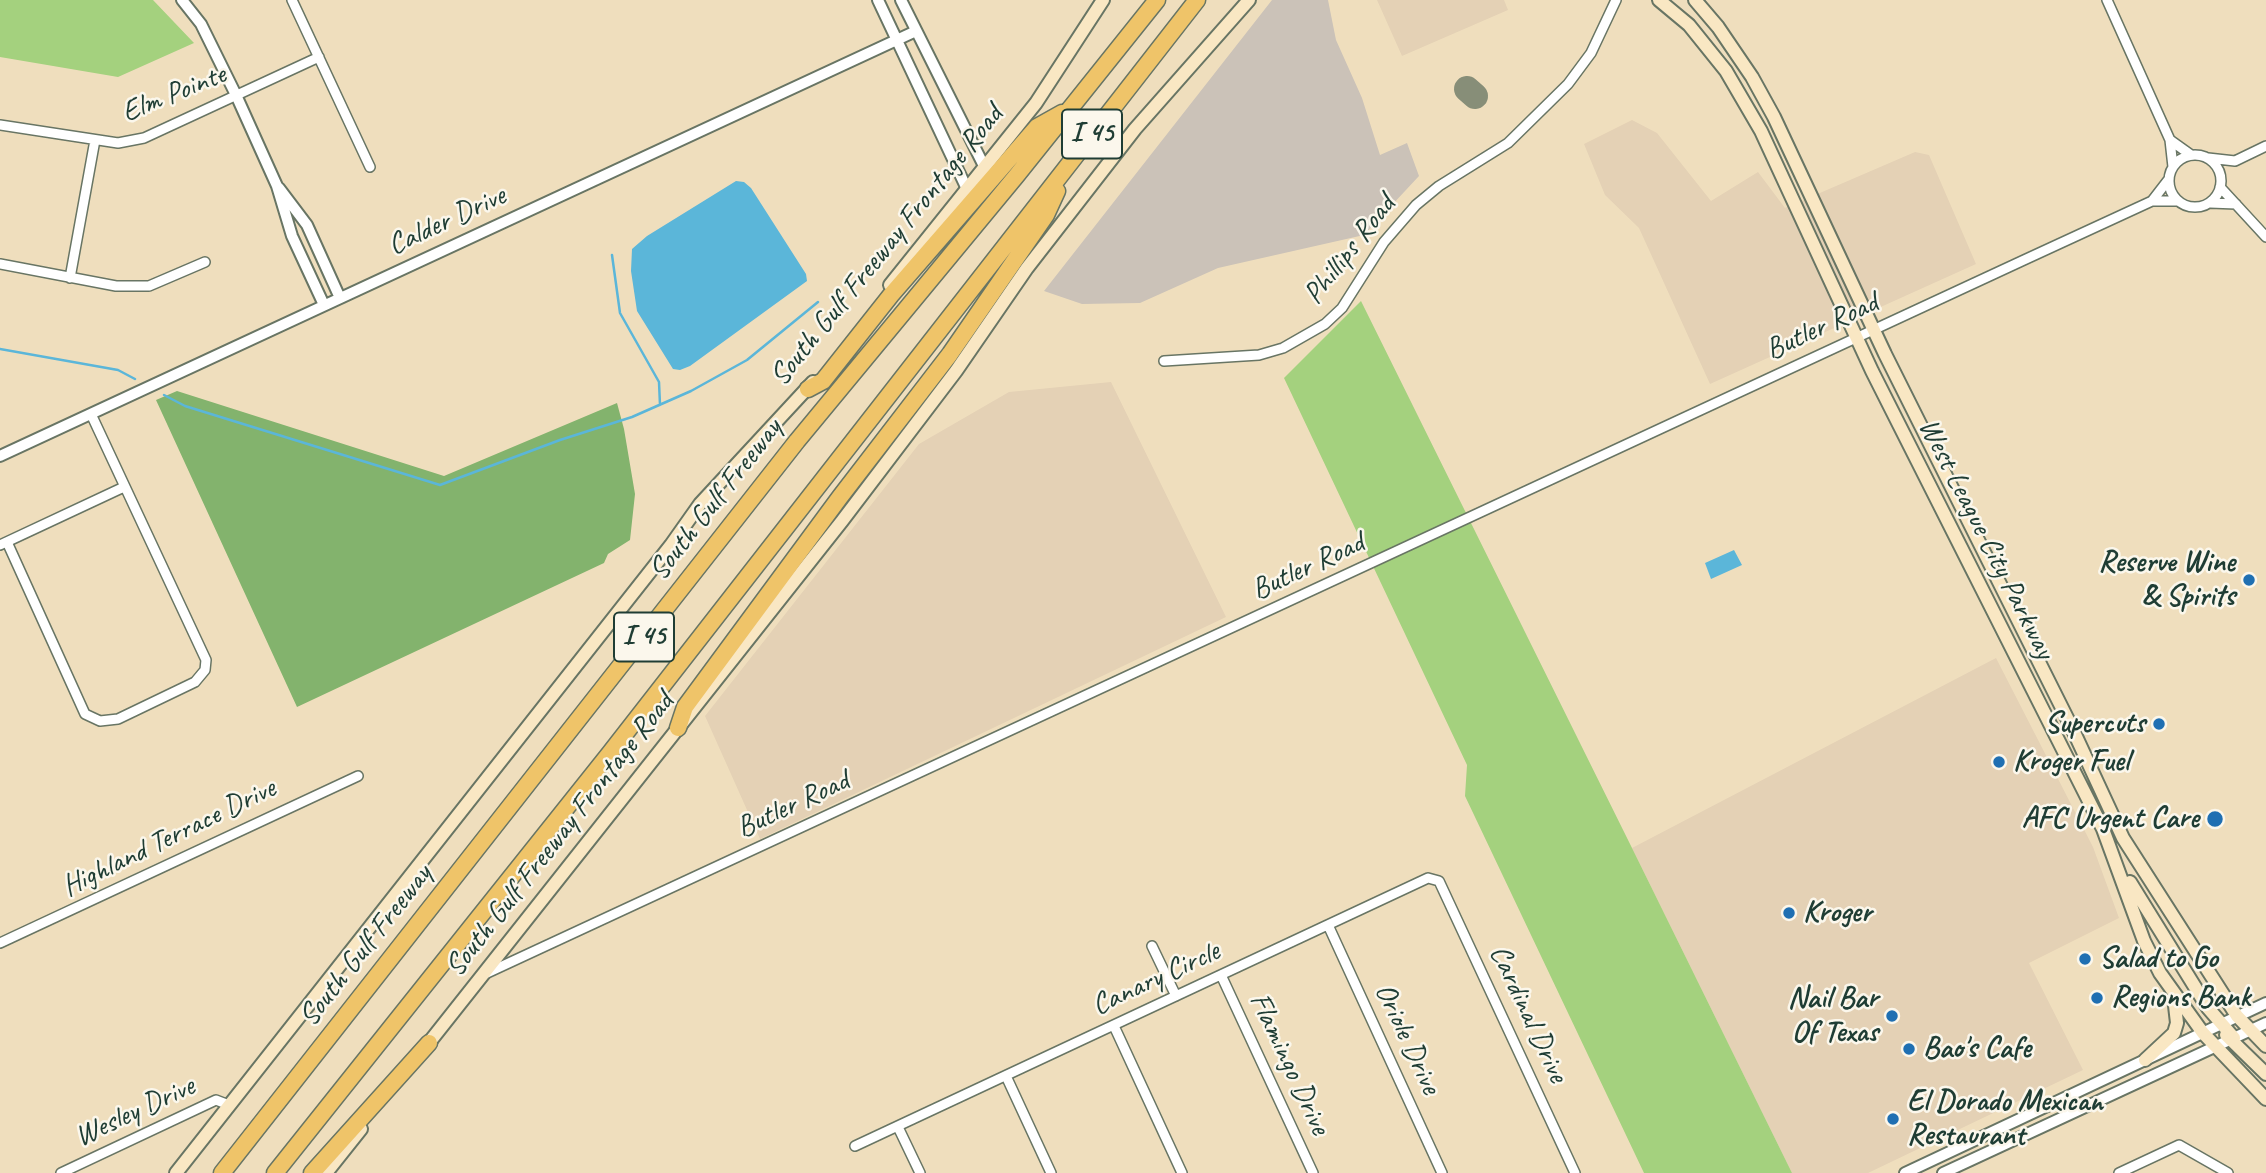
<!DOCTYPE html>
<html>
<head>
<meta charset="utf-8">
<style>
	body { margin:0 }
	canvas { display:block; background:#efdebd }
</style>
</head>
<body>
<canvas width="2266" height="1173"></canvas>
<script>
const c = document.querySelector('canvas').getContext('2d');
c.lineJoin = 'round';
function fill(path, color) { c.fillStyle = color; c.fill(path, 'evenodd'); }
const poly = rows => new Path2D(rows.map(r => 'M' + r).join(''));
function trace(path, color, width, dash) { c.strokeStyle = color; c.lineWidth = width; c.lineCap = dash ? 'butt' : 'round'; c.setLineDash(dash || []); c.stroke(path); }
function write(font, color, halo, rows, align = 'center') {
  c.font = font + ' Caveat,sans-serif'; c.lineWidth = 5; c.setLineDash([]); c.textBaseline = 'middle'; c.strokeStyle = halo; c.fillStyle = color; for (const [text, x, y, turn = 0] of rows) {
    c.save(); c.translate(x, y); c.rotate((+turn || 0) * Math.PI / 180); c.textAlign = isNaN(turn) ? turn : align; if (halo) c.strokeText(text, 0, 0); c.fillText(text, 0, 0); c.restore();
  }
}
const built = poly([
	[1377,0,1504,0,1508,10,1402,56],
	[1632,120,1657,133,1711,201,1758,172,1785,208,1915,152,1929,155,1976,264,1710,384,1639,228,1605,195,1584,144],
	[1111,382,1226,617,760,839,705,716,919,444,1009,392],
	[1996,658,2093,847,2119,918,2029,963,2083,1070,1868,1173,1792,1173,1632,848]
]);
const industrial = poly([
	[1272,0,1328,0,1336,40,1362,98,1380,155,1407,143,1419,176,1364,235,1218,268,1140,303,1082,304,1044,291]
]);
const green = poly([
	[0,0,153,0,194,43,118,77,0,57],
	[1361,301,1632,848,1792,1173,1644,1173,1465,796,1467,765,1284,378]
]);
const forest = poly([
	[177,391,444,476,617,403,624,429,635,494,630,540,608,554,604,563,297,707,156,400]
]);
const water = poly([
	[736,181,744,182,751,188,806,274,807,281,690,366,680,370,673,369,637,311,631,271,632,249,647,236],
	[1734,550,1742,565,1711,579,1705,563]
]);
const stream = poly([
	[612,255,620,313,659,382,660,405],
	[0,349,118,370,135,379],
	[164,395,185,406,440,485,560,440,632,417,691,391,747,360,818,302]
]);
const taxiway = poly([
	[1467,89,1475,96]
]);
const minor = poly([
	[292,0,370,167],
	[2107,0,2170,140,2173,167],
	[0,125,118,143,144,138,319,57],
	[2170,140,2191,155],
	'2169 181a26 26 0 1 1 52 0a26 26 0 1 1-52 0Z',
	[2208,158,2235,161,2266,146],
	[2220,187,2266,237],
	[2152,201,2169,179],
	[2210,203,2236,204],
	[0,264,116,286,149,286,205,262],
	[70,278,95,140],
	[1164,361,1259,355,1283,348,1325,324,1342,308,1384,242,1416,205,1439,186,1508,143,1568,84,1591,53,1616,0],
	[7,542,85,714,100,721,118,719,195,682,205,670,206,660,91,414],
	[0,545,124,487],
	[1328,925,1442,1173],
	[0,943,358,776],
	[1152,946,1176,996],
	[485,974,2024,260,2152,201,2178,201],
	[1221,975,1313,1173],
	[1114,1026,1182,1173],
	[1006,1076,1051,1173],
	[898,1127,920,1173],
	[855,1146,1428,878,1439,881,1575,1173],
	[61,1173,216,1100,229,1105],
	[2119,1173,2179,1145,2228,1173]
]);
const tertiary = poly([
	[182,0,201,24,236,95,277,186,292,236,324,305],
	[878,0,967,189],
	[901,0,985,168],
	[279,188,307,225,340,298],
	[0,456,916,31],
	[1905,1173,2266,1003],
	[1943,1173,2266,1023]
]);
const secondary = poly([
	[1659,0,1689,25,1726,71,1761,131,1872,371,2103,829,2144,941,2160,973,2203,1033,2266,1099],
	[1695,0,1718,27,1752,77,1774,117,1885,354,2073,730,2123,838,2237,1016,2266,1046],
	[890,285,1036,103,1103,0],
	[2130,882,2208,1008,2234,1038],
	[2226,1035,2266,1074],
	[424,1049,842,521,956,371,1027,268,1135,129,1249,0],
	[2145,1060,2174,1033,2177,1023,2174,997],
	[176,1173,671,545,700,504,813,382],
	[326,1173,361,1129]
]);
const motorway = poly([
	[808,389,823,381,891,295,1037,127,1062,113],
	[678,728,685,707,840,497,950,354,1046,215,1057,191],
	[222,1173,797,441,1017,175,1157,0],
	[275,1173,610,753,1197,0],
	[312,1173,429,1043]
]);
const markers = [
	[2249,580,7,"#1f6fb2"],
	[2159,724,7,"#1f6fb2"],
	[1999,762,7,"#1f6fb2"],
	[2215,819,9,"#1f6fb2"],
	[1789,913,7,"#1f6fb2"],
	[2085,959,7,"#1f6fb2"],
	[2097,998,7,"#1f6fb2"],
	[1892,1016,7,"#1f6fb2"],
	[1909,1049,7,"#1f6fb2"],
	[1893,1119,7,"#1f6fb2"]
];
const shields = [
	[1092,134,60],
	[644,637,60]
];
const shieldNames = [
	["I 45",1092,134],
	["I 45",644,637]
];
const streetNames = [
	["Elm Pointe",174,94,-22],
	["Calder Drive",447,221,-25],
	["South Gulf Freeway Frontage Road",887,246,-51],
	["Phillips Road",1350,250,-52],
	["Butler Road",1822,327,-25],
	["South Gulf Freeway",716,500,-52],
	["West League City Parkway",1986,539,63],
	["Butler Road",1308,567,-25],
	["Butler Road",793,805,-25],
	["South Gulf Freeway Frontage Road",560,835,-52],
	["Highland Terrace Drive",169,838,-26],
	["South Gulf Freeway",366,946,-52],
	["Canary Circle",1156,979,-25],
	["Cardinal Drive",1528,1014,65],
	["Oriole Drive",1407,1039,65],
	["Flamingo Drive",1289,1064,65],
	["Wesley Drive",135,1112,-25]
];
const poiNames = [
	["Reserve Wine",2235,563,"right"],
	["& Spirits",2235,597,"right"],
	["Supercuts",2145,724,"right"],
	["Kroger Fuel",2013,762],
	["AFC Urgent Care",2199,819,"right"],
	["Kroger",1803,913],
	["Salad to Go",2099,959],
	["Regions Bank",2111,998],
	["Nail Bar",1878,999,"right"],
	["Of Texas",1878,1033,"right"],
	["Bao's Cafe",1923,1049],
	["El Dorado Mexican",1907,1102],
	["Restaurant",1907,1136]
];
fill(built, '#e4d1b5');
fill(industrial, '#cbc2b8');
fill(green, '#a4d17e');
fill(forest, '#83b36d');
fill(water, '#5bb6d9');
trace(stream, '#5bb6d9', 2.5);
trace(taxiway, '#878e78', 26);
trace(minor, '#687564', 12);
trace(tertiary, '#687564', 14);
trace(secondary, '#687564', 16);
trace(motorway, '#687564', 19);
trace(minor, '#fff', 9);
trace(tertiary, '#fff', 10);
trace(secondary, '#f9e7c3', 12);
trace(motorway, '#efc469', 16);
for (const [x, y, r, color] of markers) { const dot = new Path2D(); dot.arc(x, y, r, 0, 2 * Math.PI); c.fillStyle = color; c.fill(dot); trace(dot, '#fbf7ec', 2.5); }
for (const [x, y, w] of shields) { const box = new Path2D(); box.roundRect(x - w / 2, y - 24.5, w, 49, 5); c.fillStyle = '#fbf7ec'; c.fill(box); trace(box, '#1f3d34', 2); }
write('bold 28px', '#1f3d34', null, shieldNames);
write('30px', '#1f3d34', '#fbf7ec', streetNames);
write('bold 30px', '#1f3d34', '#fbf7ec', poiNames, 'left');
</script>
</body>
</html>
